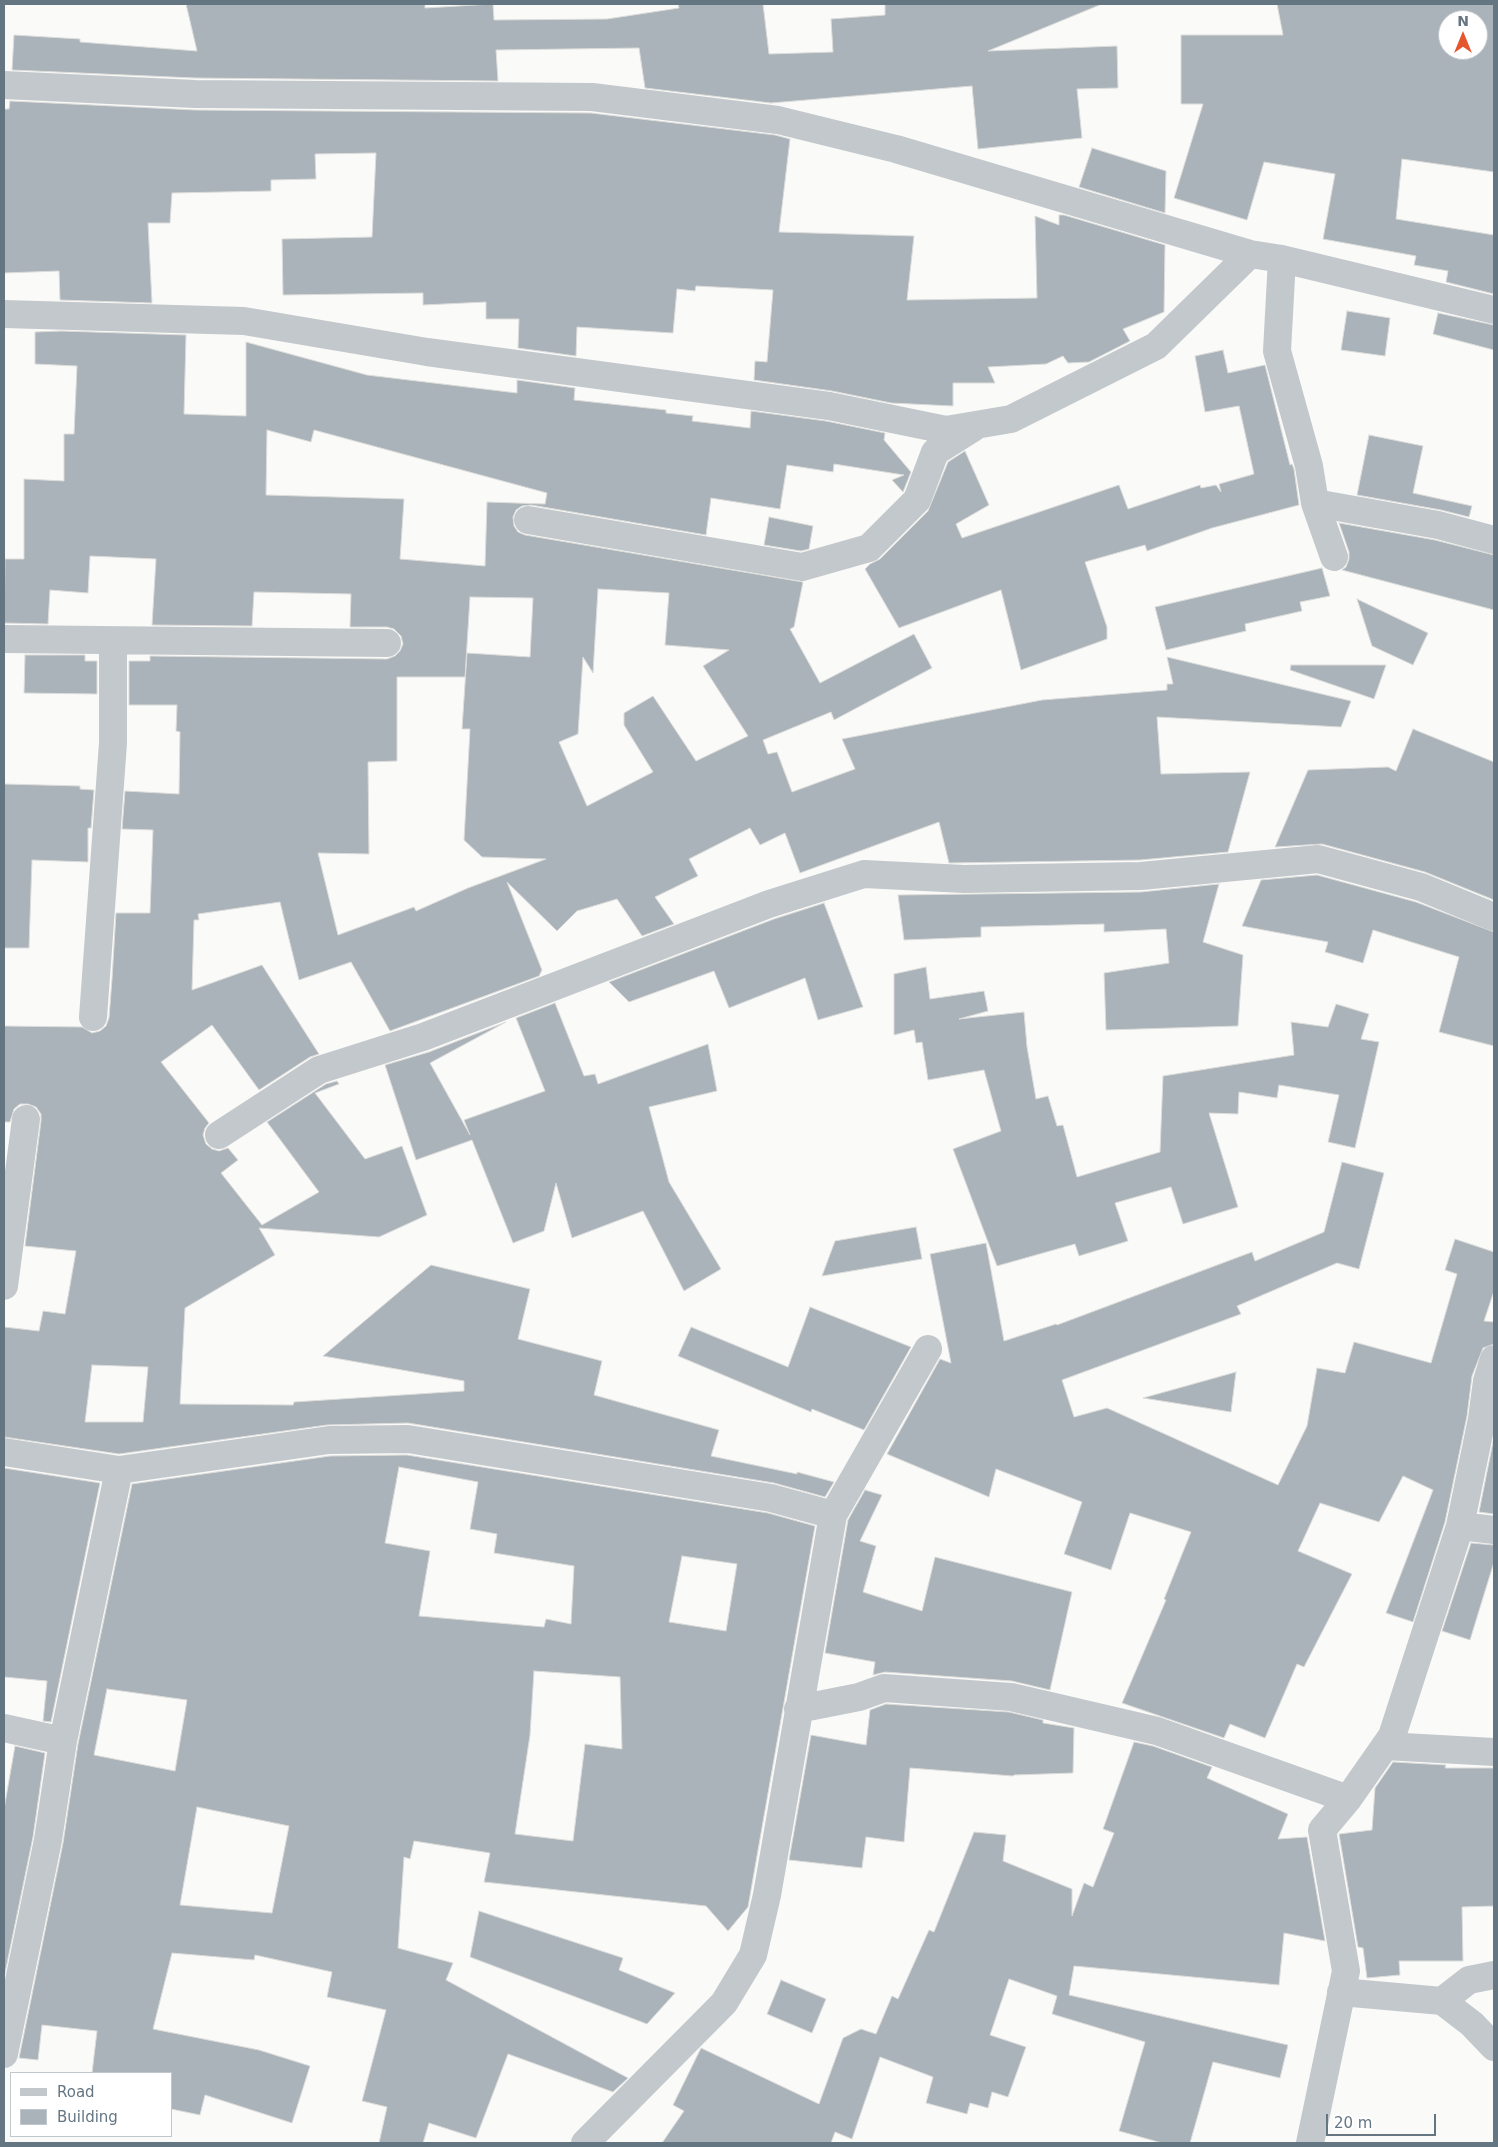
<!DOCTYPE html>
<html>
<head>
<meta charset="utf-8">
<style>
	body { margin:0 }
	#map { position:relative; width:1498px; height:2147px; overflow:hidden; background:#fafaf8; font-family:"DejaVu Sans",sans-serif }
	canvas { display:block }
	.frame { position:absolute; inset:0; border:5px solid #657683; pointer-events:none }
	.legend { position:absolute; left:10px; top:2072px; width:162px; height:65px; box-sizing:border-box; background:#fff; border:1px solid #c1c8cd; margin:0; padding:6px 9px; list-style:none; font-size:15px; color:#657683 }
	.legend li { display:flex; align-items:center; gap:10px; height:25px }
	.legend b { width:25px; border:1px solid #c1c8cd }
	.north { position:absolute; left:1438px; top:10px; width:50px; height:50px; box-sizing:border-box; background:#fff; border:1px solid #c1c8cd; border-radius:50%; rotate:0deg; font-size:14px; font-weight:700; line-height:20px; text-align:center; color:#657683 }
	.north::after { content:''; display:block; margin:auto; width:18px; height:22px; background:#e4572e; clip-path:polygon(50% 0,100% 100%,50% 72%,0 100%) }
	.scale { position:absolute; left:1326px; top:2114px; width:110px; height:22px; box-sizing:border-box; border:2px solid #657683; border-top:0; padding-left:6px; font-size:15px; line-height:18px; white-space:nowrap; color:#657683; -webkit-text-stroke:4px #fff; paint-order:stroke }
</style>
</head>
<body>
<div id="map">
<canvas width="1498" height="2147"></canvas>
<div class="frame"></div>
<ul class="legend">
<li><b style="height:6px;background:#c3c8cc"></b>Road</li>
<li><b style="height:14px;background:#aab3b9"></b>Building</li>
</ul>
<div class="north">N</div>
<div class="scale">20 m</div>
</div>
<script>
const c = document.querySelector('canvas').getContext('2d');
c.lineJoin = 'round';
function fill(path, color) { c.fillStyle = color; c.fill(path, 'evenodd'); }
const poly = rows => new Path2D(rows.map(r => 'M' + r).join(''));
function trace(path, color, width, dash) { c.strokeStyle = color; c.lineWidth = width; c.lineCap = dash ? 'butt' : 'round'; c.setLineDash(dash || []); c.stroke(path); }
const building = poly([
	[186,4,425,4,425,8,493,4,494,20,607,19,679,8,678,4,763,4,769,54,833,52,831,19,885,15,885,4,1102,4,988,51,1117,46,1118,88,1077,89,1082,138,978,149,972,86,771,103,645,88,639,48,496,50,498,81,195,78,12,70,14,35,80,39,80,42,197,51,186,4],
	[1277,4,1494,4,1494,172,1402,159,1396,219,1494,235,1494,294,1446,282,1448,271,1414,265,1416,256,1323,239,1335,174,1264,162,1247,220,1174,198,1203,104,1181,104,1181,35,1283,35,1277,4],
	[1448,20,1478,20,1478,50,1448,50,1448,20],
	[10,101,195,110,591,113,775,135,790,139,779,232,914,236,907,300,1037,298,1035,216,1059,225,1059,215,1064,215,1165,245,1164,312,1123,329,1130,341,1089,362,1068,363,1063,356,1046,364,988,367,995,383,953,383,953,406,891,403,832,391,754,380,755,361,767,362,773,290,696,286,695,291,677,289,673,333,577,327,576,356,518,348,519,319,486,319,486,302,423,305,423,293,283,295,282,239,372,237,376,153,315,154,316,179,271,180,271,191,172,193,170,223,148,223,152,303,60,300,59,271,4,273,4,109,9,109,10,101],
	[1092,148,1166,171,1165,213,1079,187,1092,148],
	[1347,311,1390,318,1385,356,1341,350,1347,311],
	[1438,313,1494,325,1494,350,1433,334,1438,313],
	[61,331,186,335,184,414,246,416,246,342,367,375,517,393,517,380,575,388,574,400,666,410,666,413,693,416,692,421,750,428,751,411,826,421,885,433,884,440,911,472,903,492,892,480,904,475,834,464,833,472,787,465,780,509,711,498,706,535,531,505,522,506,516,510,513,517,514,526,518,532,525,535,803,582,794,627,790,629,820,683,914,634,932,668,834,720,831,712,763,740,768,754,777,752,792,792,855,769,842,739,1042,700,1167,690,1167,684,1173,684,1167,657,1351,701,1341,727,1157,717,1161,774,1250,772,1228,852,1140,860,949,863,939,822,800,873,785,833,760,845,750,828,689,859,698,876,655,897,674,924,642,936,617,899,577,911,557,931,507,882,542,970,539,976,390,1031,351,962,299,980,280,902,198,914,199,920,194,920,192,990,262,965,319,1054,310,1057,259,1090,212,1025,161,1062,209,1123,205,1128,203,1135,206,1144,212,1149,219,1151,228,1148,238,1160,221,1173,262,1225,319,1192,267,1122,326,1084,337,1081,339,1084,315,1093,365,1159,402,1146,427,1215,379,1237,259,1228,275,1255,185,1308,180,1404,293,1405,294,1402,464,1391,464,1381,323,1356,431,1265,530,1289,518,1339,602,1361,594,1395,719,1430,711,1456,797,1474,797,1472,834,1482,825,1497,774,1483,408,1423,327,1425,119,1454,4,1437,4,1327,39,1331,43,1311,65,1314,76,1251,25,1246,41,1121,41,1114,36,1107,28,1104,20,1104,14,1109,10,1122,4,1122,4,1026,82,1027,92,1033,100,1031,106,1026,109,1018,112,979,116,913,150,913,153,830,122,829,125,791,179,794,180,732,176,731,177,705,129,705,129,661,150,661,150,656,387,659,395,656,400,651,403,644,401,636,394,629,387,627,350,627,351,594,254,592,252,626,152,625,156,559,90,556,88,593,50,590,48,624,4,623,5,559,24,559,24,479,64,481,64,434,74,434,77,366,35,364,35,332,61,331],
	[267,430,311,442,314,430,547,493,545,504,487,502,485,566,400,559,404,499,266,495,267,430],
	[598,589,669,593,665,645,729,650,703,666,748,736,696,761,653,696,624,713,624,725,653,772,587,806,559,742,578,734,583,657,593,673,598,589],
	[470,597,533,598,530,657,467,653,462,729,470,729,464,840,482,857,546,859,468,888,416,911,414,907,338,935,318,853,369,854,368,762,397,761,397,677,465,677,470,597],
	[92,1365,148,1367,143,1422,85,1422,92,1365],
	[1223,350,1228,373,1265,365,1290,465,1292,464,1294,469,1299,505,1212,528,1147,551,1145,545,1085,562,1107,627,1107,639,1021,670,1001,590,899,628,865,569,870,564,880,559,928,511,948,462,965,451,989,505,956,524,962,538,1119,485,1128,509,1200,485,1201,488,1216,485,1221,492,1219,484,1254,474,1239,406,1205,412,1195,356,1223,350],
	[1369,435,1423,446,1413,493,1472,506,1469,517,1441,510,1357,495,1369,435],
	[769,517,813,526,809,549,801,551,764,545,769,517],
	[1339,523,1435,540,1494,555,1494,610,1342,570,1346,567,1349,559,1349,552,1339,523],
	[1322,568,1330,596,1300,602,1302,611,1245,624,1246,631,1166,650,1155,607,1322,568],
	[1357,599,1428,633,1413,665,1372,646,1357,599],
	[25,655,85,655,85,661,97,661,97,694,24,693,25,655],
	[1291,665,1386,665,1374,699,1290,670,1291,665],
	[1413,729,1494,762,1494,900,1425,872,1322,844,1275,847,1308,770,1388,767,1396,771,1413,729],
	[4,784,80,786,80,789,94,790,91,828,88,828,88,862,32,860,29,948,4,948,4,784],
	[1317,875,1416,902,1494,932,1494,1046,1439,1032,1459,957,1373,930,1363,963,1325,952,1328,942,1242,926,1261,880,1317,875],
	[1219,884,1203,942,1243,955,1238,1026,1106,1030,1104,973,1169,963,1166,929,1104,932,1104,924,981,927,981,937,904,940,898,895,1141,892,1219,884],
	[824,903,863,1007,818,1020,805,978,729,1008,714,971,629,1002,609,982,774,919,824,903],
	[926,967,930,999,984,991,988,1011,959,1019,1024,1012,1027,1047,1036,1099,1048,1096,1057,1126,1063,1125,1077,1177,1160,1152,1163,1076,1294,1055,1291,1022,1328,1027,1336,1004,1369,1014,1361,1039,1379,1042,1355,1148,1328,1142,1339,1095,1279,1085,1277,1098,1239,1092,1238,1114,1209,1113,1238,1207,1183,1224,1171,1187,1115,1203,1128,1241,1079,1256,1075,1244,997,1266,953,1149,1001,1131,984,1070,928,1080,922,1042,916,1043,914,1030,894,1035,894,974,926,967],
	[555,1003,584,1076,595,1074,598,1084,708,1044,717,1091,649,1107,669,1182,721,1269,684,1291,643,1211,572,1238,556,1183,544,1231,513,1243,472,1140,416,1160,385,1065,429,1052,506,1022,430,1063,470,1135,464,1120,545,1091,516,1018,555,1003],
	[1342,1162,1384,1173,1359,1269,1337,1263,1237,1306,1241,1314,1062,1380,1074,1417,1107,1408,1278,1485,1307,1426,1317,1368,1345,1373,1354,1342,1431,1363,1457,1274,1445,1270,1455,1239,1494,1252,1494,1291,1484,1321,1494,1322,1494,1344,1483,1348,1472,1376,1467,1416,1445,1522,1413,1622,1386,1613,1433,1490,1403,1476,1379,1522,1320,1503,1298,1551,1352,1574,1304,1667,1297,1664,1265,1738,1230,1724,1224,1738,1122,1703,1166,1600,1164,1599,1191,1532,1130,1513,1111,1570,1064,1554,1082,1502,996,1469,989,1497,887,1454,940,1359,951,1363,930,1254,986,1243,1004,1341,1056,1324,1057,1325,1252,1252,1255,1261,1324,1232,1342,1162],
	[916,1227,922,1259,822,1276,835,1241,916,1227],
	[810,1307,911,1347,864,1430,812,1409,811,1412,678,1356,691,1327,788,1367,810,1307],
	[1236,1372,1231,1412,1143,1398,1236,1372],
	[1494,1437,1494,1514,1479,1512,1494,1437],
	[407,1455,768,1513,815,1526,748,1907,728,1931,706,1906,484,1882,490,1853,414,1841,410,1859,404,1857,398,1948,453,1963,446,1980,628,2078,613,2092,508,2054,476,2138,429,2123,423,2143,379,2143,387,2107,362,2101,386,2010,327,1997,332,1972,255,1955,254,1960,172,1953,153,2029,259,2050,310,2066,292,2123,205,2095,200,2115,171,2109,171,2073,92,2073,97,2031,42,2025,38,2060,19,2058,63,1843,78,1744,132,1484,330,1456,407,1455],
	[399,1467,478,1482,470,1529,497,1534,494,1553,574,1566,571,1624,546,1619,544,1627,419,1616,430,1551,385,1543,399,1467],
	[682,1556,737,1564,726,1631,669,1622,682,1556],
	[534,1671,620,1677,622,1749,585,1744,573,1841,515,1834,530,1735,534,1671],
	[107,1689,187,1700,175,1771,94,1755,107,1689],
	[197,1807,289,1826,272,1913,180,1905,197,1807],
	[4,1468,100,1483,51,1722,43,1721,47,1681,4,1677,4,1468],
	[865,1490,882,1495,860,1541,876,1546,863,1592,922,1611,935,1557,1072,1592,1050,1690,1012,1681,885,1672,873,1675,875,1662,825,1653,848,1520,865,1490],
	[1471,1543,1494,1545,1494,1562,1470,1640,1442,1631,1471,1543],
	[886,1704,1009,1712,1043,1720,1043,1723,1074,1728,1073,1773,1014,1775,1013,1776,910,1768,904,1842,866,1837,862,1868,789,1860,811,1735,866,1745,870,1710,886,1704],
	[1134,1742,1153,1746,1212,1767,1207,1778,1288,1814,1278,1839,1307,1837,1325,1941,1284,1933,1279,1985,1074,1966,1069,1995,1288,2045,1280,2078,1213,2062,1190,2143,1162,2143,1119,2131,1145,2042,1052,2014,1057,1996,1009,1979,990,2035,1026,2047,1008,2097,992,2092,988,2108,970,2103,967,2114,926,2103,933,2077,880,2057,852,2139,835,2132,831,2143,662,2143,684,2111,673,2105,701,2048,819,2104,843,2038,861,2029,876,2034,892,1996,898,1999,929,1930,934,1932,974,1832,1006,1835,1003,1861,1072,1889,1072,1916,1084,1883,1093,1887,1114,1833,1103,1829,1134,1742],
	[15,1746,45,1753,33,1837,4,1978,4,1809,15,1746],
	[1393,1762,1446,1765,1445,1768,1494,1768,1494,1906,1462,1907,1463,1961,1399,1961,1400,1975,1367,1978,1363,1948,1358,1947,1339,1834,1372,1830,1375,1788,1393,1762],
	[479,1911,623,1958,619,1970,675,1993,647,2024,470,1957,479,1911],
	[781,1980,826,1999,812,2033,767,2014,781,1980]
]);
const minor = poly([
	[4,85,195,94,592,97,778,120,896,149,1250,254,1282,259,1494,310],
	[1282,259,1277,351,1309,466,1315,503,1334,557],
	[4,314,244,321,427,352,829,406,946,430,1011,419,1156,346,1250,254],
	[1315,503,1438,525,1494,540],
	[528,520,802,567,869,548,917,500,935,452,973,428],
	[4,639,387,643],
	[93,1017,113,743,113,641],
	[219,1135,319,1070,423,1037,769,904,864,874,964,879,1141,876,1318,859,1421,887,1494,917],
	[4,1286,26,1119],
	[4,1452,119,1470,329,1440,408,1439,771,1498,833,1515],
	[1460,1526,1494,1530],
	[798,1709,859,1697,884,1688,1011,1697,1157,1731,1348,1799],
	[4,1728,63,1741],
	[1385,1746,1494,1752],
	[1341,1992,1442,2001,1472,2024,1494,2047],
	[1442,2001,1469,1980,1494,1975],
	[4,2054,48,1840,63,1741,119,1470],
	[585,2143,724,2003,753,1955,767,1895,833,1515,928,1349],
	[1310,2143,1346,1971,1322,1830,1348,1799,1392,1736,1460,1526,1482,1419,1487,1381,1494,1359]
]);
fill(building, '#aab3b9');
trace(building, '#dcdcda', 1);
trace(minor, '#c3c8cc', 28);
</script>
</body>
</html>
